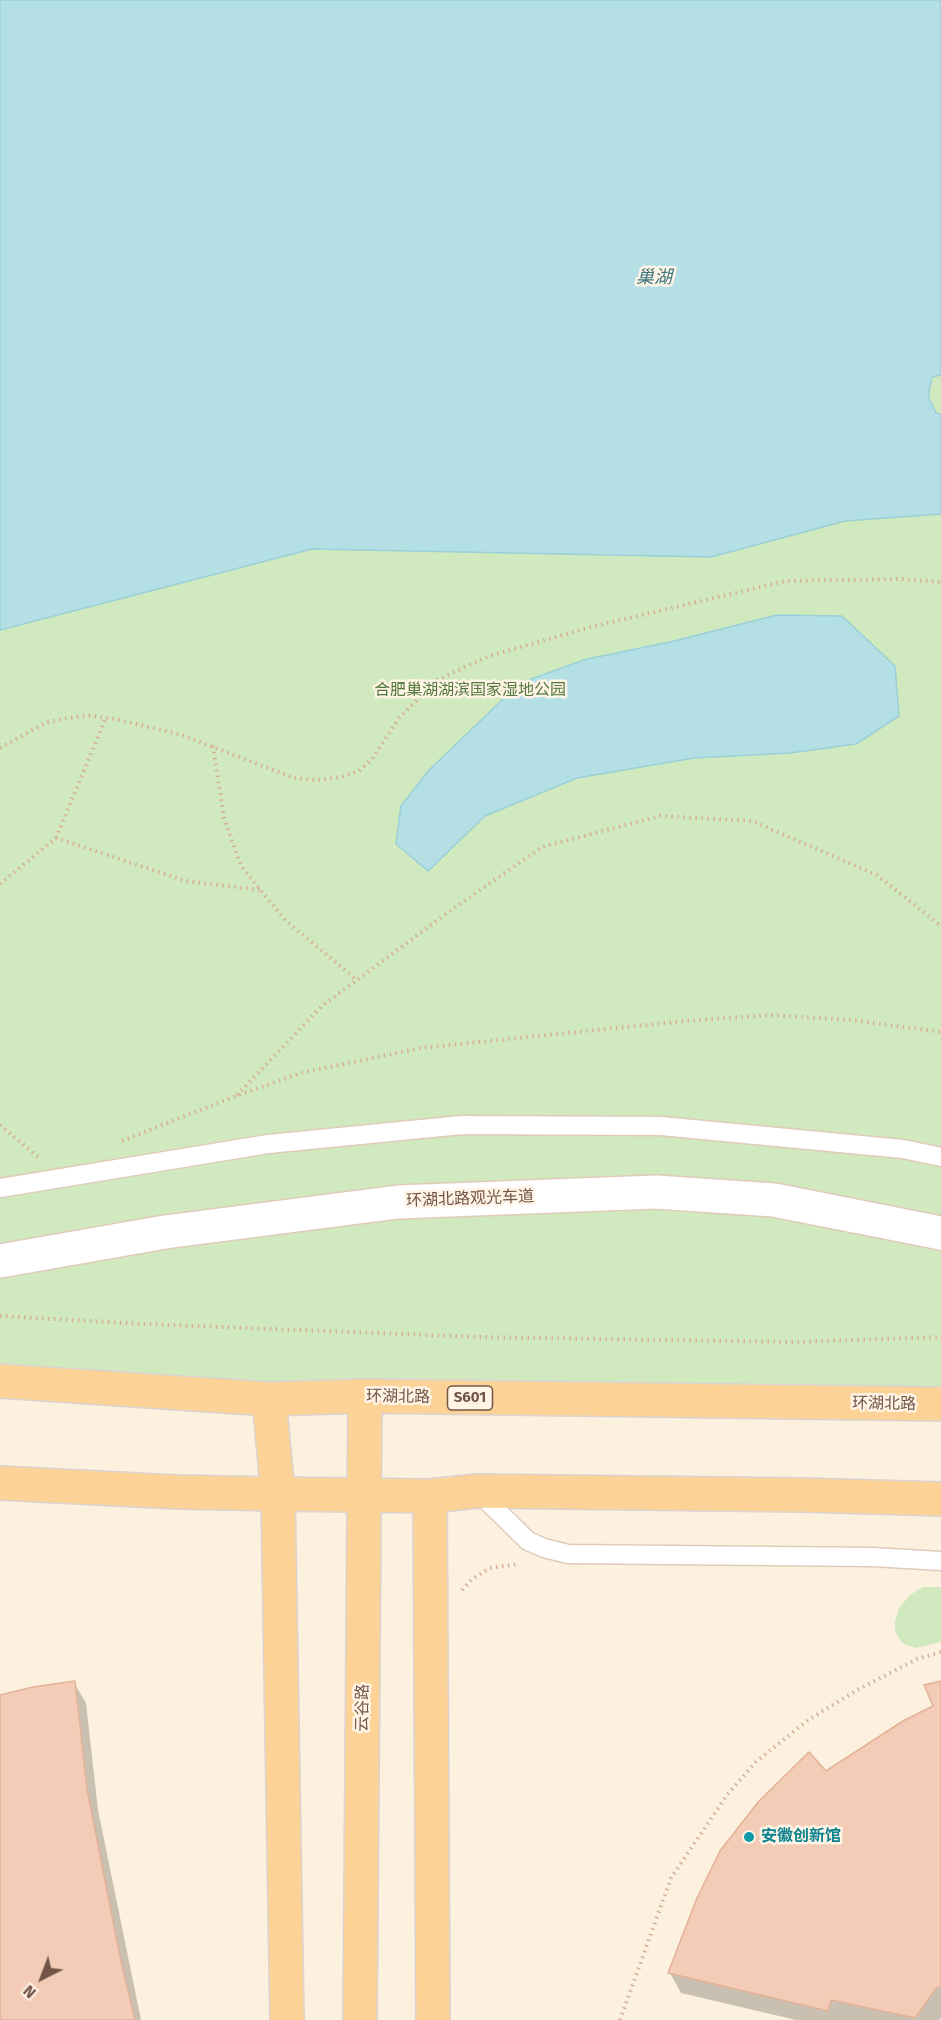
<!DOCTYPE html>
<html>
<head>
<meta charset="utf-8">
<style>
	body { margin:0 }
	#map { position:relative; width:941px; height:2020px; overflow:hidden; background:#fcf0df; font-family:"Fira Sans",sans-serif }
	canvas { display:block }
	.north { position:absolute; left:12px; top:1948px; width:60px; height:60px; -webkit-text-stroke:4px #fff4e5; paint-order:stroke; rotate:222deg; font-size:16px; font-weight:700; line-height:24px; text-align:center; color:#725547 }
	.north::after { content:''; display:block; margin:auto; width:21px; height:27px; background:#725547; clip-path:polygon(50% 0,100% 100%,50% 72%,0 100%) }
</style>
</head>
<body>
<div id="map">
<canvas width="941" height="2020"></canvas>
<div class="north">N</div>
</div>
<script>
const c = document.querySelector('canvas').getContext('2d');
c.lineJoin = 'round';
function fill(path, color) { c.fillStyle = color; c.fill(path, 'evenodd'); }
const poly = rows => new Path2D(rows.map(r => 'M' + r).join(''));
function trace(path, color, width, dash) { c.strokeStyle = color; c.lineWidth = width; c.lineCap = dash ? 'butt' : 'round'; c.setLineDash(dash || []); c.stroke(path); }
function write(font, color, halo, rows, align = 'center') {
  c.font = font + ' "Fira Sans","Noto Sans SC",sans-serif'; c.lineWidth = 5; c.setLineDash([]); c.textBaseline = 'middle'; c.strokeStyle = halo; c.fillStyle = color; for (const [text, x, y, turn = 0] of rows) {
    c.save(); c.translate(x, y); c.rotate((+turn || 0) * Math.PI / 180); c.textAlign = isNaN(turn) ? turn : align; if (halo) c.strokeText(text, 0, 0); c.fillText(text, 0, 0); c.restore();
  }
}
const green = poly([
	[0,0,941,0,941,1404,0,1381],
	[923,1587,941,1587,941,1642,916,1648,904,1644,900,1640,895,1631,895,1621,899,1608,910,1595]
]);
const water = poly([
	[0,0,941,0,941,375,932,377,928,396,936,413,941,414,941,514,845,521,711,557,312,549,0,630,0,0],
	[777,615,842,616,895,666,899,716,856,744,790,753,694,758,577,778,485,816,428,871,396,844,401,806,429,770,520,683,587,659,670,642,777,615]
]);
const shadow = poly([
	[941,1682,941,2018,939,2020,796,2020,681,1993,670,1973,826,1773,935,1706],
	[74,1683,86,1703,98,1810,141,2020,0,2020,0,1696]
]);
const building = poly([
	[75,1681,87,1789,120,1957,135,2020,0,2020,0,1695,33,1687,75,1681],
	[941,1681,941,1988,937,1987,915,2018,831,2000,828,2011,668,1973,697,1898,720,1851,759,1801,809,1752,826,1771,903,1721,933,1706,924,1685,941,1681]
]);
const path = poly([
	[213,746,224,818,241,866,286,921,357,980],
	[0,748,47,722,87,715,115,719,182,735,294,778,318,780,342,777,359,771,372,759,399,718,437,680,489,656,591,627,786,581,902,579,941,582],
	[56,838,106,717],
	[0,884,56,838,186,881,260,890],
	[237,1095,322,1006,454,908,542,847,660,816,752,821,877,875,941,926],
	[0,1125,38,1157],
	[122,1141,228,1099,301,1073,420,1048,684,1021,770,1015,852,1020,941,1032],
	[0,1316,144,1324,479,1337,793,1342,941,1337],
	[462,1590,472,1579,490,1568,518,1564],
	[620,2020,671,1878,727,1795,756,1762,808,1720,859,1689,917,1659,941,1652]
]);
const service = poly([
	[0,1188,268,1144,462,1125,661,1126,903,1149,941,1157],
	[477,1491,528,1541,544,1548,568,1554,873,1557,941,1561]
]);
const tertiary = poly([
	[0,1261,165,1232,398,1202,656,1192,774,1200,941,1233]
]);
const primary = poly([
	[0,1381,269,1399,365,1396,941,1404],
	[269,1399,278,1494,287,2020],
	[0,1483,177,1492,278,1494,430,1496,477,1491,803,1495,941,1499],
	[430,1496,433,2020],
	[360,2020,365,1396]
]);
const markers = [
	[749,1837,6,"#0f9aa8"]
];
const shields = [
	[470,1398,45]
];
const shieldNames = [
	["S601",470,1398]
];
const parkNames = [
	["合肥巢湖湖滨国家湿地公园",470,691]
];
const streetNames = [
	["环湖北路观光车道",470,1199,-2],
	["环湖北路",398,1397,1],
	["环湖北路",884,1404,1],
	["云谷路",363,1708,-89]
];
const cultureNames = [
	["安徽创新馆",761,1837]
];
const waterNames = [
	["巢湖",654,278]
];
fill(green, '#d1e9be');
fill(water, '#b4e0e5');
trace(water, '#9ad0d7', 1.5);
fill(shadow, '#0003');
fill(building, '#f2ccb6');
trace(building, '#e4b196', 1.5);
trace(service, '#e0cbbb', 21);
trace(tertiary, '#e0cbbb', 36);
trace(primary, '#dad3cf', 36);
trace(path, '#d6af9a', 4, [1.5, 4.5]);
trace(service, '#fff', 18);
trace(tertiary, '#fff', 33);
trace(primary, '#fcd296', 33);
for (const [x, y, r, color] of markers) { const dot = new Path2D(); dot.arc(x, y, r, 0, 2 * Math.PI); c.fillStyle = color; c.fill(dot); trace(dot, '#fff4e5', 2); }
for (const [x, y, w] of shields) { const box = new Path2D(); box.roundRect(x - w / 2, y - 12, w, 24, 4.5); c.fillStyle = '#fff4e5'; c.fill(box); trace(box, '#725547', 1.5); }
write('bold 15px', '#725547', null, shieldNames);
write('16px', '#52783f', '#fff4e5', parkNames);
write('16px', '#725547', '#fff4e5', streetNames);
write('bold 16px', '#0d838f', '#fff4e5', cultureNames, 'left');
write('italic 18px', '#3e777f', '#fff4e5', waterNames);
</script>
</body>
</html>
